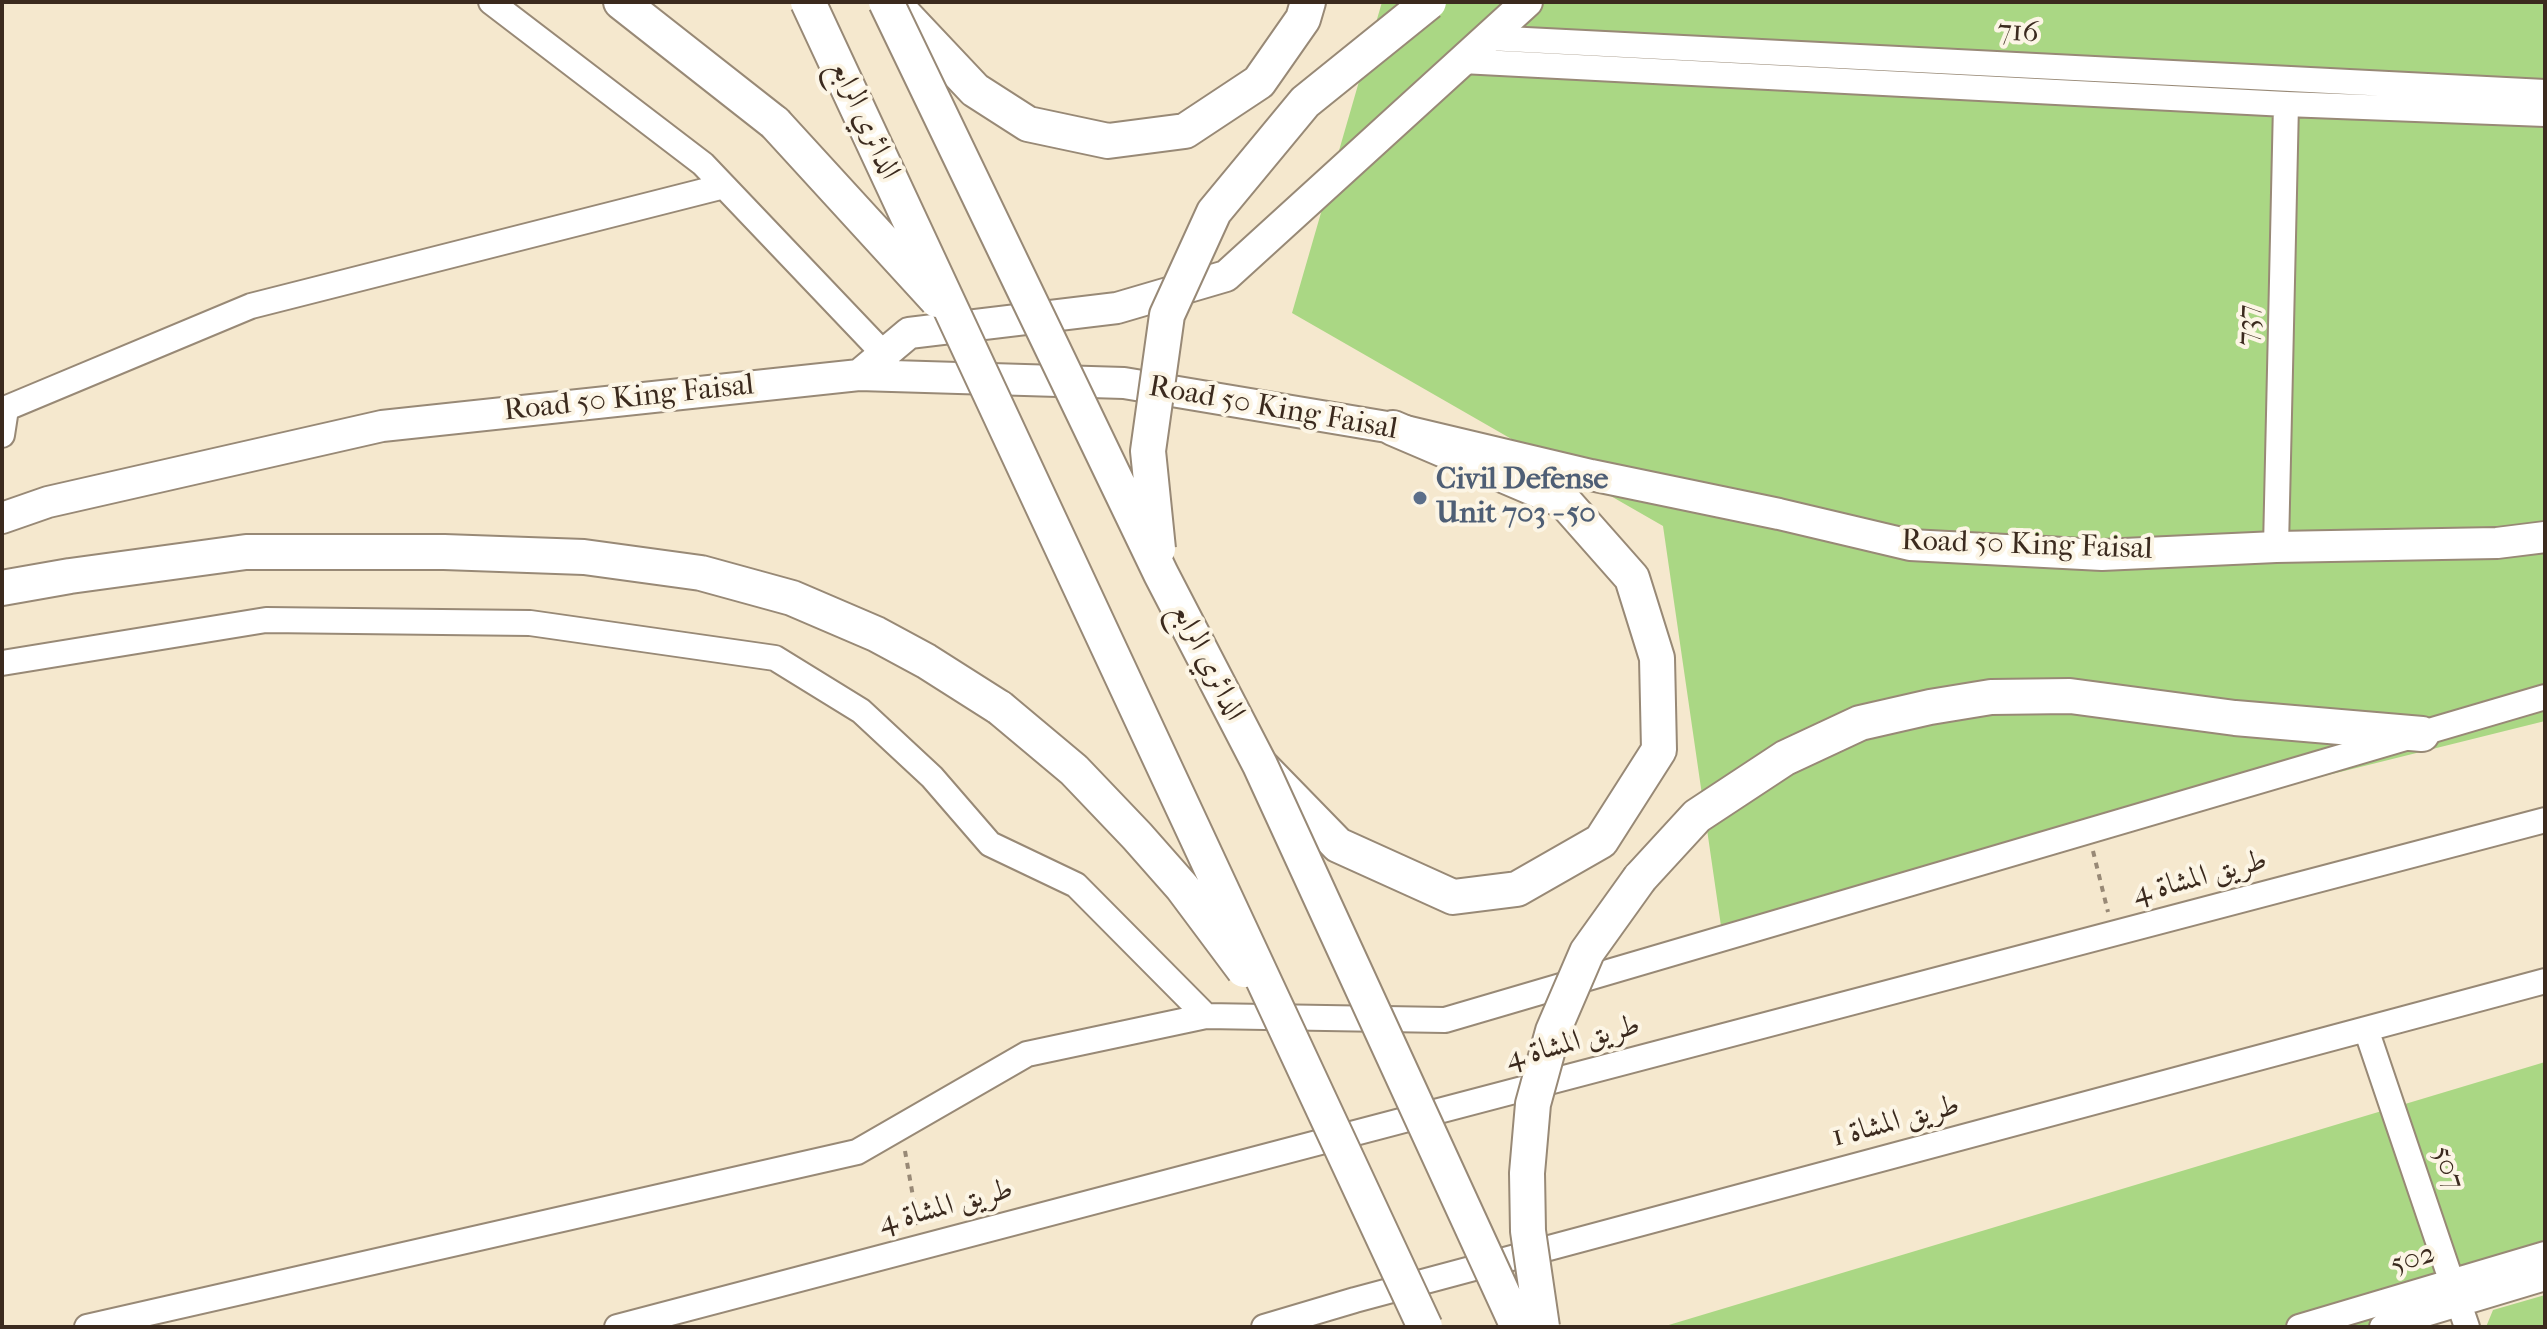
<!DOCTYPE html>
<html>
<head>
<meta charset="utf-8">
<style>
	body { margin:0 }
	#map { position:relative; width:2547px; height:1329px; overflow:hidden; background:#f5e8ce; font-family:"IM FELL French Canon",serif }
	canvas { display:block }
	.frame { position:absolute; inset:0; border:4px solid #3b2a1e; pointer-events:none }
</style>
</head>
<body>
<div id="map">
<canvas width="2547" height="1329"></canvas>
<div class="frame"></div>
</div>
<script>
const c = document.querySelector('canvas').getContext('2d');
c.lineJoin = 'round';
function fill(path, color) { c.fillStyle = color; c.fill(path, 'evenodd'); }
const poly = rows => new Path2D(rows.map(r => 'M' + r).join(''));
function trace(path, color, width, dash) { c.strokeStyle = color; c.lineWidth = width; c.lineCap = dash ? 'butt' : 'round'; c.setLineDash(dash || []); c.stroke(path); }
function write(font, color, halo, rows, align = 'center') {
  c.font = font + ' "IM FELL French Canon",Amiri,serif'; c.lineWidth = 8; c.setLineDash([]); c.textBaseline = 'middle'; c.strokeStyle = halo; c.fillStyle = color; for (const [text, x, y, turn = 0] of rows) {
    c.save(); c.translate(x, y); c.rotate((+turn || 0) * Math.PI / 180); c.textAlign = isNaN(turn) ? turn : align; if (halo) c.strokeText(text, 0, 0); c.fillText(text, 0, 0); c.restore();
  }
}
const green = poly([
	[1382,2,2545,2,2545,721,1721,926,1663,526,1292,313],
	[2545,1062,2545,1240,2413,1280,2428,1327,1662,1327],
	[2545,1295,2545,1327,2486,1327,2493,1310]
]);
const path = poly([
	[2093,851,2108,912],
	[905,1151,918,1225]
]);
const minor = poly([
	[491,2,703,164,884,354],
	[1487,38,2545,92],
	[1462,61,2286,104,2545,114],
	[2,410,251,306,724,186],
	[2,435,6,409],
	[2276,547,2286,104],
	[2,663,266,620,530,623,775,658,861,711,932,777,990,844,1076,885,1206,1016,1027,1054,857,1152,87,1327],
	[1206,1016,1445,1020,2545,697],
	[2366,1029,2467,1327],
	[617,1327,2545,820],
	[1264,1327,1355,1300,2545,981],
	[2299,1327,2545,1254],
	[2382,1327,2545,1278]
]);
const major = poly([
	[859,375,909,333,1117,308,1226,276,1527,2],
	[2,518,48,502,382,426,859,375,1124,383,1393,428,1591,475,1779,514,1910,545,2102,555,2276,547,2497,543,2545,537]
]);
const highway = poly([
	[621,2,775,123],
	[892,2,975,90,1028,124,1108,141,1185,131,1259,82,1303,19,1308,2],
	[2,588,70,576,246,552,444,552,584,557,701,573,792,598,876,634,926,661,1000,708],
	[1263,768,1338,845,1453,897,1517,889,1601,841,1659,750,1657,658,1632,578,1564,501,1393,428],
	[1640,878,1697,816,1785,758,1860,723,1930,707,1991,697,2070,696,2235,718,2422,734]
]);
const highwayBridge = poly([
	[808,2,1425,1327],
	[886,2,1161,574,1260,765,1518,1327],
	[775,123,937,300],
	[1158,549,1148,451,1167,315,1214,212,1305,102,1429,2],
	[1000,708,1074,770,1137,836,1182,887,1244,970],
	[1542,1327,1528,1231,1527,1173,1533,1104,1553,1031,1587,952,1640,878]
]);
const markers = [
	[1420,498,8,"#5c6f8a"]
];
const streetNames = [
	["716",2018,33,3],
	["الدائري الرابع",864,120,65],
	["737",2249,325,-89],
	["Road 50 King Faisal",629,399,-6],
	["Road 50 King Faisal",1273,409,10],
	["Road 50 King Faisal",2027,546,2],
	["الدائري الرابع",1207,662,63],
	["طريق المشاة 4",2200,878,-15],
	["طريق المشاة 4",1573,1043,-15],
	["طريق المشاة 1",1896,1122,-15],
	["507",2447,1168,71],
	["طريق المشاة 4",946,1207,-15],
	["502",2413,1260,-17]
];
const serviceNames = [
	["Civil Defense",1436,481],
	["Unit 703 - 50",1436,515]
];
fill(green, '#aad784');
trace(minor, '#988976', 28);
trace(major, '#988976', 34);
trace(highway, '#988976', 38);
trace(path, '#988976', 4, [6, 6]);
trace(minor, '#fff', 24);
trace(major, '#fff', 30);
trace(highway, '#fff', 34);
trace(highwayBridge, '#988976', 38, []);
trace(highwayBridge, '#fff', 34);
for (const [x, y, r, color] of markers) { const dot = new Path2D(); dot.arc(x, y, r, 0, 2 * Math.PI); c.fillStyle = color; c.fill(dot); trace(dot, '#fcf5e5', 3); }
write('30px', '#3b2a1e', '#fcf5e5', streetNames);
write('bold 30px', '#4e5e75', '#fcf5e5', serviceNames, 'left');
</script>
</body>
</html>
